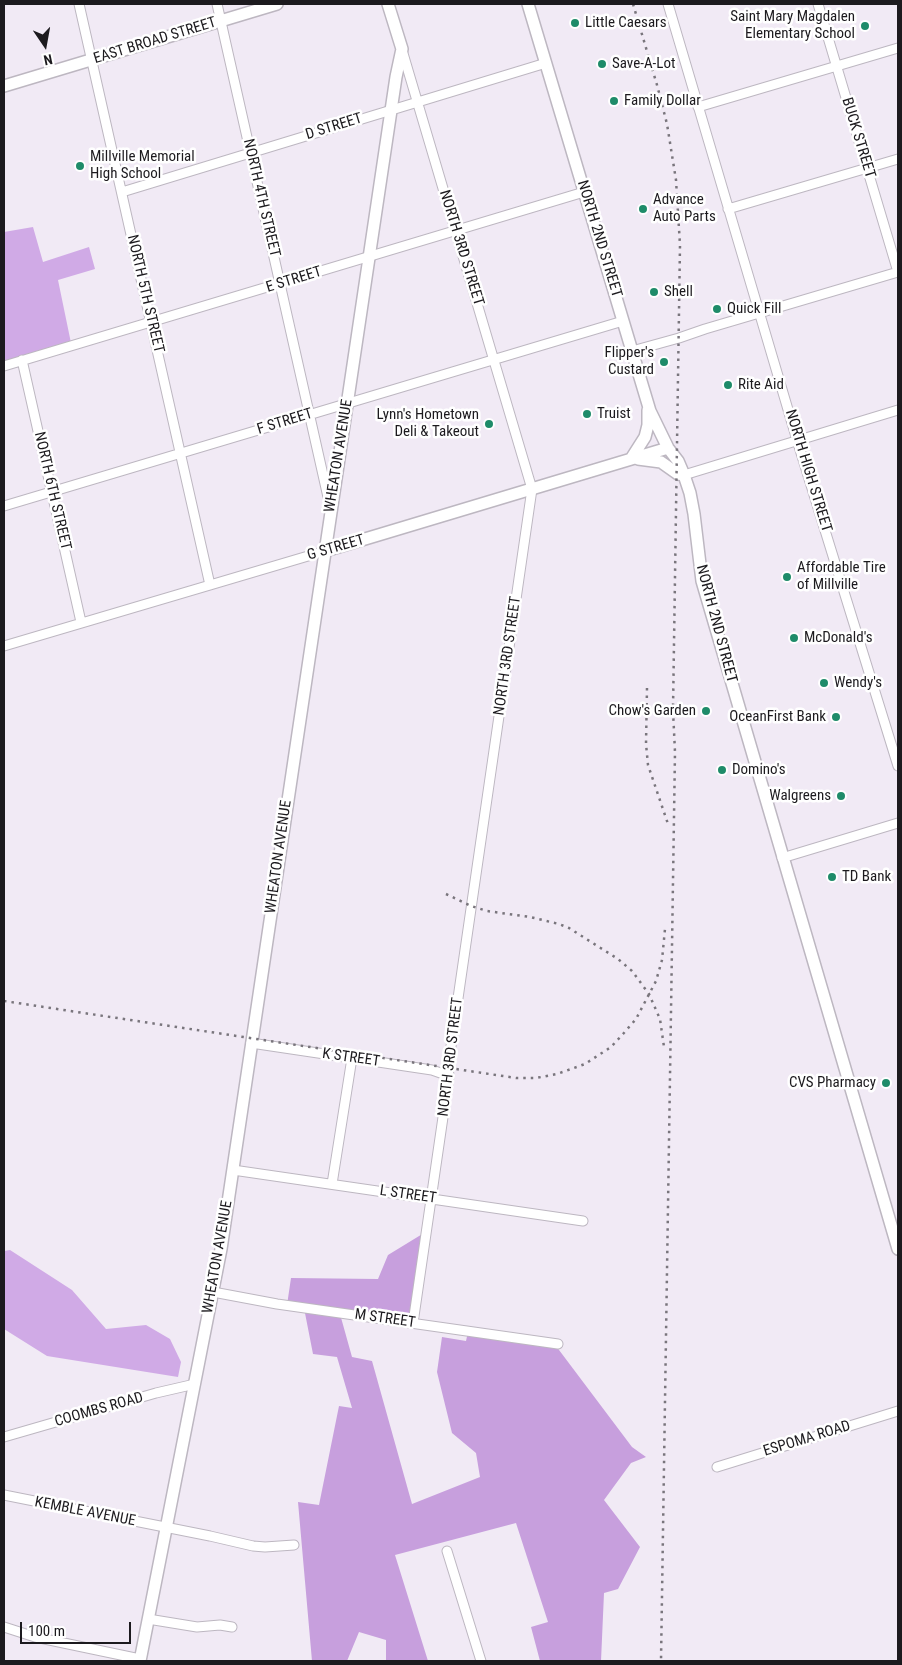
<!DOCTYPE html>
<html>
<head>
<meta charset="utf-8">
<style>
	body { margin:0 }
	#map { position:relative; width:902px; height:1665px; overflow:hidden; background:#f1eaf5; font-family:"Roboto Condensed",sans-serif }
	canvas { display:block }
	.frame { position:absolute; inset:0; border:5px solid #1c1a1e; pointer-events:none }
	.north { position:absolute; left:20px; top:20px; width:50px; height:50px; -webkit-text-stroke:4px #fff; paint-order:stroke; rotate:168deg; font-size:14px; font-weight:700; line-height:20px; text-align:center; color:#1c1a1e }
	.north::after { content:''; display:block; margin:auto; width:18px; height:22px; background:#1c1a1e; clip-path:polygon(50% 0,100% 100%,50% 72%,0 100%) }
	.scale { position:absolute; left:20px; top:1622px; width:111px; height:22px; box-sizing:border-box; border:2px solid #1c1a1e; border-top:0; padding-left:6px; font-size:15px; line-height:18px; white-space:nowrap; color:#1c1a1e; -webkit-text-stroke:4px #fff; paint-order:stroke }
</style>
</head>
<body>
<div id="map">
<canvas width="902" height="1665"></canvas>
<div class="frame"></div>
<div class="north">N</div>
<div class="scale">100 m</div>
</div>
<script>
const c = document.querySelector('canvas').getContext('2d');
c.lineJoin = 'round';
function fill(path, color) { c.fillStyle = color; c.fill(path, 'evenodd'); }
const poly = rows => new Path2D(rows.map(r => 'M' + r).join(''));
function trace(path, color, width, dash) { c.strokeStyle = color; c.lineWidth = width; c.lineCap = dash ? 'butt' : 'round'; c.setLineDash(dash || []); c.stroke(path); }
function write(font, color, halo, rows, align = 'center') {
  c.font = font + ' "Roboto Condensed",sans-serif'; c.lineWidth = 5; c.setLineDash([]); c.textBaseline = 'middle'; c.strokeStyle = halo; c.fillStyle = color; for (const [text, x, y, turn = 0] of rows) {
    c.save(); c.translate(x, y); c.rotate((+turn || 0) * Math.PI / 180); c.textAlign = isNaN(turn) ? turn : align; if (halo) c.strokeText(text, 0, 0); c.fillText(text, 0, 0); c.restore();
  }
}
const green = poly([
	[33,227,43,262,89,247,95,269,58,280,71,343,4,364,4,232],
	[10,1250,72,1290,106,1329,146,1325,170,1339,181,1362,178,1377,47,1356,4,1329,4,1251]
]);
const forest = poly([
	[424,1233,409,1323,340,1314,352,1357,372,1361,412,1504,480,1477,476,1453,452,1433,437,1372,442,1337,466,1341,468,1332,553,1342,632,1447,646,1457,631,1463,604,1500,640,1547,618,1589,604,1593,601,1661,540,1661,531,1627,548,1622,516,1523,395,1555,428,1661,386,1661,386,1640,359,1632,347,1661,312,1661,298,1502,319,1505,339,1406,352,1408,337,1357,313,1354,304,1308,287,1305,291,1278,378,1279,388,1255]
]);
const minor = poly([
	[79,4,210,585],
	[217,4,330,506],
	[668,4,797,440,898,766],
	[818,4,898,272],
	[402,50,532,489,448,1067,449,1076,413,1323],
	[698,107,898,48],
	[122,192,546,63],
	[728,209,898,159],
	[632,351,679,338,705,329,898,272],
	[22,360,81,622],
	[4,366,584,192],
	[684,475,898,410],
	[4,506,623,321],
	[4,646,325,551],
	[782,858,898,823],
	[251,1043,432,1070,449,1076],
	[233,1170,583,1221],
	[332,1184,352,1058],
	[213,1292,277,1304,558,1344],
	[4,1437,156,1393,195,1384],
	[717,1467,898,1411],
	[4,1495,210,1536,253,1546,265,1547,294,1545],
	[447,1551,481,1661],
	[148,1619,197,1627,220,1625,232,1627],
	[4,1627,35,1637,140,1659]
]);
const major = poly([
	[528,4,650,411,668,448,678,461,684,475,690,493,694,514,702,581,898,1249],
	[4,86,277,4],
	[631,459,645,437,648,425,648,410],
	[638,459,661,462,678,474,684,475],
	[325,551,668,448],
	[140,1661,221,1249,396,77,402,49,388,4]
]);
const rail = poly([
	[633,4,657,85,667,124,676,180,680,245,673,710,675,752,661,1661],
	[647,688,646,744,648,765,668,824],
	[446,894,471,906,487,911,530,917,559,924,569,928,618,959,632,971,649,994,660,1019,664,1047],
	[4,1001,516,1078,536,1078,557,1074,585,1064,611,1047,623,1034,636,1019,656,981,662,960,665,929]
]);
const markers = [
	[575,23,5,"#1e8b69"],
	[865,26,5,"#1e8b69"],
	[602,64,5,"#1e8b69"],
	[614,101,5,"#1e8b69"],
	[80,166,5,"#1e8b69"],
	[643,209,5,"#1e8b69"],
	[654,292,5,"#1e8b69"],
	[717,309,5,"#1e8b69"],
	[664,362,5,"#1e8b69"],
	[728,385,5,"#1e8b69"],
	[587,414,5,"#1e8b69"],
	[489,424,5,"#1e8b69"],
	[787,577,5,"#1e8b69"],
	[794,638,5,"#1e8b69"],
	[824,683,5,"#1e8b69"],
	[706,711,5,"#1e8b69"],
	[836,717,5,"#1e8b69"],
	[722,770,5,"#1e8b69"],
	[841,796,5,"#1e8b69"],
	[832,877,5,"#1e8b69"],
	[886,1083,5,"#1e8b69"]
];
const poiNames = [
	["Saint Mary Magdalen",855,17,"right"],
	["Elementary School",855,34,"right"],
	["Little Caesars",585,23],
	["Save-A-Lot",612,64],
	["Family Dollar",624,101],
	["Millville Memorial",90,157],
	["High School",90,174],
	["Advance",653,200],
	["Auto Parts",653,217],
	["Shell",664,292],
	["Quick Fill",727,309],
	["Flipper's",654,353,"right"],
	["Custard",654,370,"right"],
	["Rite Aid",738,385],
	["Truist",597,414],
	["Lynn's Hometown",479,415,"right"],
	["Deli & Takeout",479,432,"right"],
	["Affordable Tire",797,568],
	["of Millville",797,585],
	["McDonald's",804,638],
	["Wendy's",834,683],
	["Chow's Garden",696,711,"right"],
	["OceanFirst Bank",826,717,"right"],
	["Domino's",732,770],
	["Walgreens",831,796,"right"],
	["TD Bank",842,877],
	["CVS Pharmacy",876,1083,"right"]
];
const streetNames = [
	["EAST BROAD STREET",155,41,-17],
	["D STREET",334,127,-17],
	["BUCK STREET",858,138,73],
	["NORTH 4TH STREET",261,198,77],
	["NORTH 2ND STREET",599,239,73],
	["NORTH 3RD STREET",461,248,73],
	["E STREET",294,280,-17],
	["NORTH 5TH STREET",145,294,77],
	["F STREET",285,422,-17],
	["WHEATON AVENUE",339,456,-81],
	["NORTH HIGH STREET",808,471,73],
	["NORTH 6TH STREET",52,491,77],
	["G STREET",336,548,-16],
	["NORTH 2ND STREET",716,624,75],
	["NORTH 3RD STREET",508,656,-82],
	["WHEATON AVENUE",279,857,-82],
	["NORTH 3RD STREET",451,1057,-83],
	["K STREET",351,1058,8],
	["L STREET",408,1195,8],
	["WHEATON AVENUE",218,1257,-80],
	["M STREET",385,1319,8],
	["COOMBS ROAD",99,1410,-16],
	["ESPOMA ROAD",807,1439,-17],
	["KEMBLE AVENUE",85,1512,11]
];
fill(green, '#d0aae6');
fill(forest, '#c79fdd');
trace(minor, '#bdb7c1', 11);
trace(major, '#bdb7c1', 14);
trace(minor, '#fff', 9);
trace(major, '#fff', 11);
trace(rail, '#79757c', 2.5, [2.5, 5]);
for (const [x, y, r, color] of markers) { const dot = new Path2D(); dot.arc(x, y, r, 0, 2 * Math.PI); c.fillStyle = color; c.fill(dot); trace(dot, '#fff', 2); }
write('15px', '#1c1a1e', '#fff', poiNames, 'left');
write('15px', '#1c1a1e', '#fff', streetNames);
</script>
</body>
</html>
